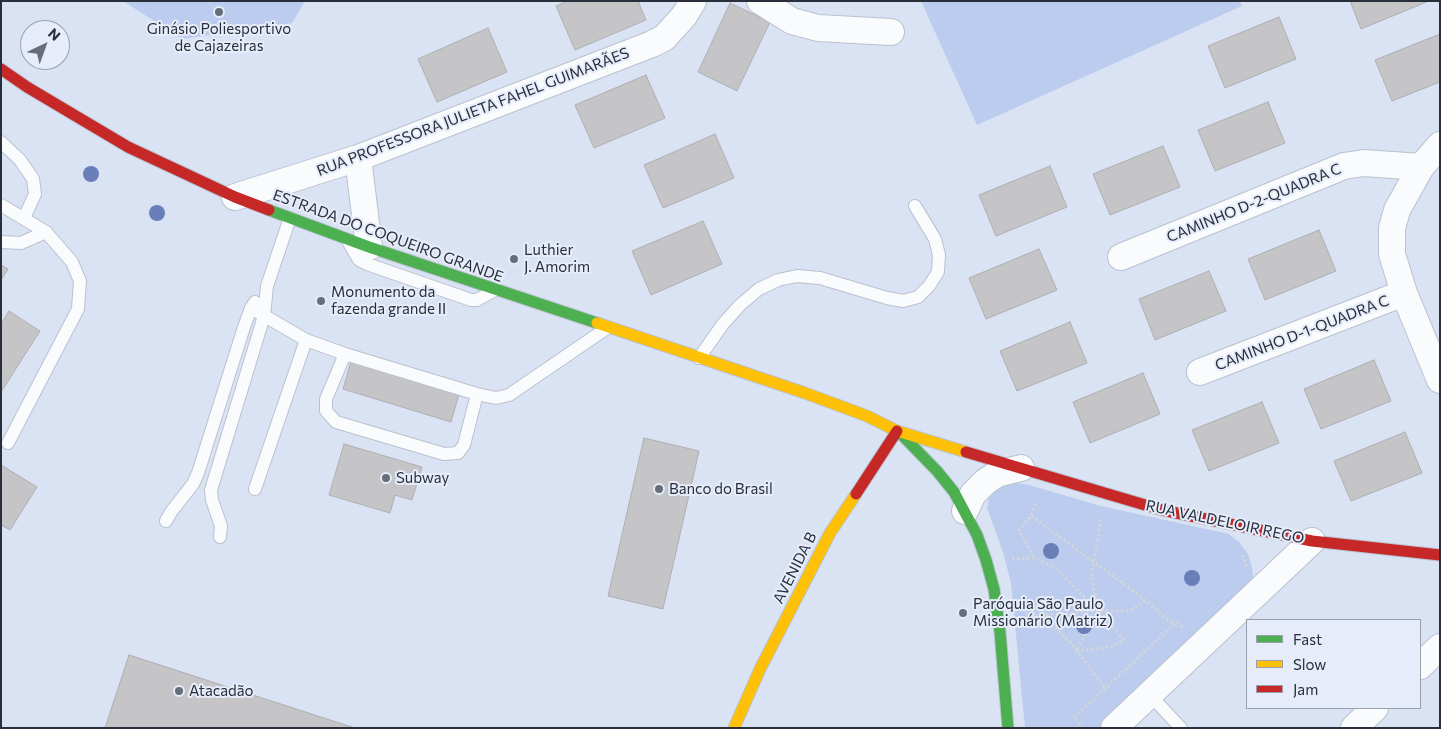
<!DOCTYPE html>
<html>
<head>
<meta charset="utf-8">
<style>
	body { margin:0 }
	#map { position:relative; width:1441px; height:729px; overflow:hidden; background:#dae3f4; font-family:Commissioner,sans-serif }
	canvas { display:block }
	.frame { position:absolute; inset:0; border:2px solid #282e3a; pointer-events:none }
	.legend { position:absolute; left:1246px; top:619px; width:175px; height:90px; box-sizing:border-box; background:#e6ecf9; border:1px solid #9aa0ad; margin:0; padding:6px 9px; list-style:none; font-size:15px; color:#282e3a }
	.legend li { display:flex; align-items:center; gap:10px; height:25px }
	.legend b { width:25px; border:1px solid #9aa0ad }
	.north { position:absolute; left:20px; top:20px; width:50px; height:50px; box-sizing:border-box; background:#e6ecf9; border:1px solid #9aa0ad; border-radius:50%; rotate:42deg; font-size:14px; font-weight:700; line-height:20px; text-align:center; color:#282e3a }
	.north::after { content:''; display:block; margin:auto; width:18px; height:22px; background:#666d7b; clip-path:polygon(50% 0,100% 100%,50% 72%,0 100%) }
</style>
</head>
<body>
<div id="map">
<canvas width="1441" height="729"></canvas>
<div class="frame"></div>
<ul class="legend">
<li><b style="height:6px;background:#4caf50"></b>Fast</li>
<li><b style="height:6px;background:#ffc107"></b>Slow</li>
<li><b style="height:6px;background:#c62828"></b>Jam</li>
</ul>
<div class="north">N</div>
</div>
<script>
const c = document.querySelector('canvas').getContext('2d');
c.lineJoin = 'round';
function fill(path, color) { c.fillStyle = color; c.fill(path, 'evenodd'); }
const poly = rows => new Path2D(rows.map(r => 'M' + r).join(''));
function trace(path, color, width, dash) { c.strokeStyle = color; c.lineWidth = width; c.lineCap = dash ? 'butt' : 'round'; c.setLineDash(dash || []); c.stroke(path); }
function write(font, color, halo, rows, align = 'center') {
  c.font = font + ' Commissioner,sans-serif'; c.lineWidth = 4; c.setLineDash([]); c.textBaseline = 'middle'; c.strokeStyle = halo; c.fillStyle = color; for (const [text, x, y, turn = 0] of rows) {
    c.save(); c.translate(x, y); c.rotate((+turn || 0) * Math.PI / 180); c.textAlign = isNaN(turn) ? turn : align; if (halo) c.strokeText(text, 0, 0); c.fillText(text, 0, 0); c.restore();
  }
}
const green = poly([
	[123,1,305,1,292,23,182,39],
	[921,1,1240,1,1242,6,977,125],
	[1016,483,1029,485,1101,506,1229,534,1239,542,1248,554,1252,567,1253,578,1246,592,1101,728,1025,728,1011,583,1003,552,987,508,989,498,996,489,1004,484]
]);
const building = poly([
	[567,1,638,1,646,20,575,50,556,6,567,1],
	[1350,1,1429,1,1361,29,1350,1],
	[730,3,770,22,737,91,698,72,730,3],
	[1279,17,1296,59,1225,88,1208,46,1279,17],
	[488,28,507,72,437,102,418,59,488,28],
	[1440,34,1440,82,1392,101,1375,60,1440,34],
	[646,75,665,118,594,148,575,105,646,75],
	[1268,102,1285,143,1215,171,1198,130,1268,102],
	[715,134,734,178,663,208,644,165,715,134],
	[1163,146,1180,187,1110,215,1093,174,1163,146],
	[1050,166,1067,207,996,236,979,195,1050,166],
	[703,221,722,264,651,295,632,251,703,221],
	[1319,230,1336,271,1265,300,1248,259,1319,230],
	[1039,249,1057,290,986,319,969,278,1039,249],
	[1,265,8,269,1,280,1,265],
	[1209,271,1226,311,1155,340,1139,299,1209,271],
	[9,311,40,331,1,392,1,324,9,311],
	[1070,322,1087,363,1017,391,1000,351,1070,322],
	[354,351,462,384,451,422,343,389,354,351],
	[1374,360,1391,401,1321,429,1304,389,1374,360],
	[1143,373,1160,414,1090,443,1073,402,1143,373],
	[1262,402,1279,443,1209,471,1192,430,1262,402],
	[1405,432,1422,473,1351,501,1334,461,1405,432],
	[644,438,699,451,663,609,608,596,644,438],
	[344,444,422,467,412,500,395,495,390,513,329,495,344,444],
	[1,465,37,487,10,530,1,525,1,465],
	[129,655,355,728,105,728,129,655]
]);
const path = poly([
	[1031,516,1135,592,1174,625],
	[1101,519,1091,578,1099,611,1076,651,1111,647,1124,640,1099,611,1129,611,1146,601],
	[1243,555,1247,568],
	[1034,557,1019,531,1031,516,1036,501],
	[1012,559,1034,558,1056,568,1098,611],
	[1025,613,1041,615,1070,642,1105,688],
	[1041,615,1098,611],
	[1084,728,1074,717,1177,622,1183,628]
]);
const lane = poly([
	[1,142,20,160,33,179,35,194,24,218],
	[1,205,46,232,72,262,80,281,78,309,8,443],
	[1,242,21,243,46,232],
	[349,243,359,260,367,264,471,300,477,300,495,290],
	[251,308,306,340,345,354,477,394,496,398,509,395,607,328],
	[345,354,326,399,326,411,336,422,444,454,458,453,464,445,477,394],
	[699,358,723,324,740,305,759,289,778,280,797,276,820,278,887,298,903,301,918,297,929,286,938,272,939,255,935,239,915,206],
	[255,489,306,340],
	[166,521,171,512,193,484,198,473,244,327,251,308,255,302],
	[220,537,221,526,212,500,211,490,264,316,267,286,290,218],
	[1149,694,1181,728]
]);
const street = poly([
	[760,1,792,21,818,28,891,32],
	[1440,145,1421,167,1397,210,1392,228,1392,254,1404,293,1440,380],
	[358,158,369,247],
	[235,197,358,158,652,44,664,38,684,16,693,1],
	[1121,257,1344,166,1364,163,1421,167],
	[1200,372,1404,293],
	[965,511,973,494,985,482,997,474,1021,468],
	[1420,666,1440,647],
	[1114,728,1312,541],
	[1354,728,1375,708]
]);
const fast = poly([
	[269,210,369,247,597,323],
	[900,433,937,471,954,492,977,535,986,560,994,589,1000,632,1008,728]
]);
const slow = poly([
	[597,323,805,393,867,416,897,431,966,452],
	[734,728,760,669,830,533,856,494]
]);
const jam = poly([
	[1,69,27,87,128,147,235,197,269,210],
	[966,452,1162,510,1312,541,1440,555],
	[856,494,897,431]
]);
const trees = [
	[91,174],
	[157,213],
	[1051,551],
	[1192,578],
	[1084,626]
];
const markers = [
	[219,12,5,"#666d7b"],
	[514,259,5,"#666d7b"],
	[321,301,5,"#666d7b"],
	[386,478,5,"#666d7b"],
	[659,489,5,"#666d7b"],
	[963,613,5,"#666d7b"],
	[179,691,5,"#666d7b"]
];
const poiNames = [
	["Ginásio Poliesportivo",219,29,"center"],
	["de Cajazeiras",219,46,"center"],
	["Luthier",524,250],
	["J. Amorim",524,267],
	["Monumento da",331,292],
	["fazenda grande II",331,309],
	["Subway",396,478],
	["Banco do Brasil",669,489],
	["Paróquia São Paulo",973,604],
	["Missionário (Matriz)",973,621],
	["Atacadão",189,691]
];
const streetNames = [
	["RUA PROFESSORA JULIETA FAHEL GUIMARÃES",473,112,-21],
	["CAMINHO D-2-QUADRA C",1254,203,-22],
	["ESTRADA DO COQUEIRO GRANDE",388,236,20],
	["CAMINHO D-1-QUADRA C",1302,333,-21],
	["RUA VALDELOIR REGO",1225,522,12],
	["AVENIDA B",795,568,-63]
];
fill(green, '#bbccef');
fill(building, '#c5c4c7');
trace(building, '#afaeb1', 1);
trace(lane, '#bac1ce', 14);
trace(street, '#bac1ce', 28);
trace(fast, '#bac1ce', 13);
trace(slow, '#bac1ce', 13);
trace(jam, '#bac1ce', 13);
trace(path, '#d2d5da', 3, [2.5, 2.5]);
trace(lane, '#f9fbfd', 12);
trace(street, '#f9fbfd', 26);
trace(fast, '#4caf50', 11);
trace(slow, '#ffc107', 11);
trace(jam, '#c62828', 11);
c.fillStyle = '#6a7fb7';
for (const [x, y] of trees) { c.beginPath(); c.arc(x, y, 8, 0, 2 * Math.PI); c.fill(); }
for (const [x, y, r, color] of markers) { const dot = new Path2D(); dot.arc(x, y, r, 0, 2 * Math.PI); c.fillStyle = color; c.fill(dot); trace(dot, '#e6ecf9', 2); }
write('15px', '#282e3a', '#e6ecf9', poiNames, 'left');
write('15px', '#282e3a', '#e6ecf9', streetNames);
</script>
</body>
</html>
